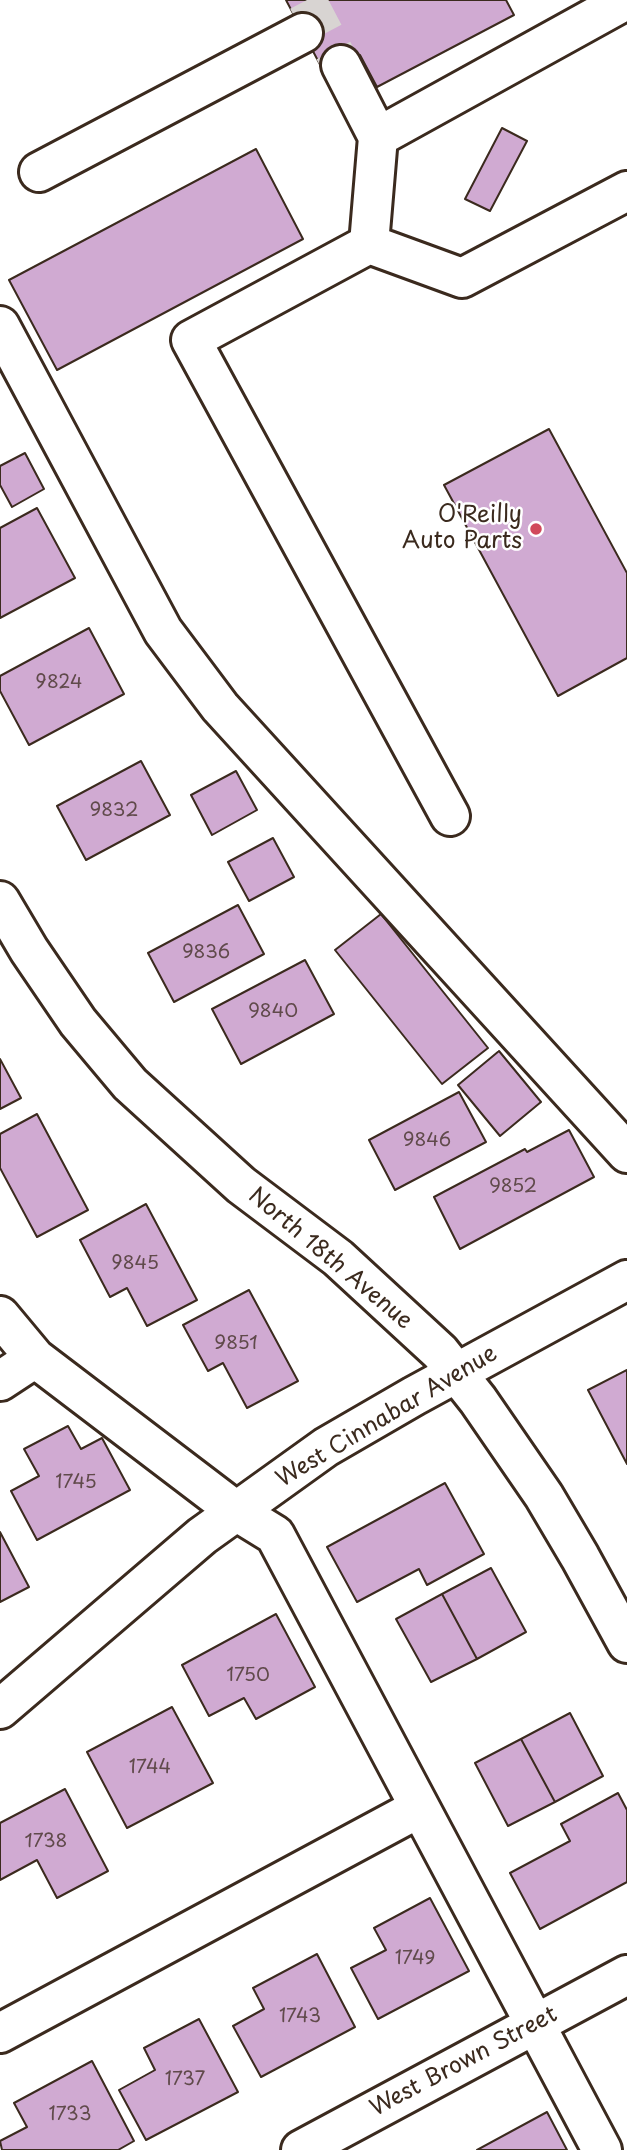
<!DOCTYPE html>
<html>
<head>
<meta charset="utf-8">
<style>
	body { margin:0 }
	canvas { display:block; background:#fff }
</style>
</head>
<body>
<canvas width="627" height="2150"></canvas>
<script>
const c = document.querySelector('canvas').getContext('2d');
c.lineJoin = 'round';
function fill(path, color) { c.fillStyle = color; c.fill(path, 'evenodd'); }
const poly = rows => new Path2D(rows.map(r => 'M' + r).join(''));
function trace(path, color, width, dash) { c.strokeStyle = color; c.lineWidth = width; c.lineCap = dash ? 'butt' : 'round'; c.setLineDash(dash || []); c.stroke(path); }
function write(font, color, halo, rows, align = 'center') {
  c.font = font + ' "Playpen Sans",sans-serif'; c.lineWidth = 5; c.setLineDash([]); c.textBaseline = 'middle'; c.strokeStyle = halo; c.fillStyle = color; for (const [text, x, y, turn = 0] of rows) {
    c.save(); c.translate(x, y); c.rotate((+turn || 0) * Math.PI / 180); c.textAlign = isNaN(turn) ? turn : align; if (halo) c.strokeText(text, 0, 0); c.fillText(text, 0, 0); c.restore();
  }
}
const building = poly([
	[286,0,506,0,514,15,377,87,360,55,325,74,286,0],
	[502,128,527,141,490,211,465,199,502,128],
	[256,149,303,239,57,370,9,280,256,149],
	[549,429,627,573,627,658,558,696,444,485,549,429],
	[25,453,44,489,12,507,0,485,0,466,25,453],
	[37,508,75,578,0,618,0,528,37,508],
	[89,628,124,694,29,745,0,691,0,676,89,628],
	[141,761,170,815,86,860,57,806,141,761],
	[236,771,257,810,212,835,191,795,236,771],
	[273,838,294,877,249,901,228,862,273,838],
	[238,905,264,954,174,1002,148,953,238,905],
	[381,914,488,1048,442,1084,335,950,381,914],
	[305,960,334,1014,241,1064,212,1009,305,960],
	[499,1051,541,1102,500,1136,458,1085,499,1051],
	[0,1059,21,1098,0,1109,0,1059],
	[459,1092,486,1142,395,1190,369,1140,459,1092],
	[37,1114,88,1210,37,1237,0,1168,0,1134,37,1114],
	[569,1130,594,1177,460,1249,434,1197,525,1149,527,1152,569,1130],
	[146,1204,197,1300,147,1326,127,1288,110,1297,80,1240,146,1204],
	[249,1290,298,1381,247,1408,223,1363,208,1371,183,1325,249,1290],
	[627,1370,627,1464,588,1390,627,1370],
	[68,1426,81,1449,102,1438,130,1490,37,1540,11,1491,39,1476,24,1449,68,1426],
	[445,1483,484,1554,427,1585,419,1569,357,1602,327,1547,445,1483],
	[0,1532,29,1587,0,1602,0,1532],
	[491,1568,526,1632,477,1659,442,1594,491,1568],
	[442,1594,477,1659,431,1682,396,1619,442,1594],
	[276,1614,315,1687,256,1719,244,1698,209,1716,182,1665,276,1614],
	[172,1707,213,1783,127,1828,87,1752,172,1707],
	[570,1713,603,1776,555,1802,521,1739,570,1713],
	[521,1739,555,1802,508,1826,475,1763,521,1739],
	[65,1789,108,1871,57,1898,37,1860,0,1880,0,1823,65,1789],
	[618,1793,627,1810,627,1882,540,1929,510,1873,570,1841,561,1824,618,1793],
	[430,1898,469,1971,378,2019,351,1968,386,1950,374,1928,430,1898],
	[317,1954,355,2027,261,2077,233,2026,264,2009,253,1988,317,1954],
	[199,2019,238,2092,146,2140,119,2090,155,2070,144,2048,199,2019],
	[92,2061,134,2141,118,2150,2,2150,0,2141,27,2127,14,2103,92,2061],
	[547,2112,567,2150,477,2150,547,2112]
]);
const minorTunnel = poly([
	[307,0,341,65]
]);
const minor = poly([
	[341,65,378,137],
	[39,172,303,33],
	[369,244,462,278,627,191],
	[0,326,163,631,220,707,627,1153],
	[450,816,191,340,369,244,378,137,626,0],
	[0,901,29,950,78,1022,130,1084,241,1185,338,1258,440,1352,478,1400,544,1496,580,1557,627,1643],
	[0,1316,35,1358,236,1511,275,1535,602,2150],
	[0,1381,35,1358],
	[0,1709,202,1536,326,1447,414,1396,627,1280],
	[0,2033,419,1808],
	[301,2150,627,1975]
]);
const markers = [
	[536,529,7,"#d1495b"]
];
const numberNames = [
	["9824",59,683],
	["9832",114,811],
	["9836",206,953],
	["9840",273,1012],
	["9846",427,1141],
	["9852",513,1187],
	["9845",135,1264],
	["9851",236,1344],
	["1745",76,1483],
	["1750",248,1676],
	["1744",150,1768],
	["1738",46,1842],
	["1749",415,1959],
	["1743",300,2017],
	["1737",185,2080],
	["1733",70,2115]
];
const poiNames = [
	["O'Reilly",522,516],
	["Auto Parts",522,542]
];
const streetNames = [
	["North 18th Avenue",330,1259,40],
	["West Cinnabar Avenue",387,1417,-31],
	["West Brown Street",464,2062,-28]
];
fill(building, '#d0aad2');
trace(building, '#3b2a1e', 2);
trace(minorTunnel, '#d8d4d2', 38, [38, 19]);
trace(minor, '#3b2a1e', 44);
trace(minor, '#fff', 38);
for (const [x, y, r, color] of markers) { const dot = new Path2D(); dot.arc(x, y, r, 0, 2 * Math.PI); c.fillStyle = color; c.fill(dot); trace(dot, '#fff', 2.5); }
write('19px', '#604a4b', null, numberNames);
write('23px', '#3b2a1e', '#fff', poiNames, 'right');
write('23px', '#3b2a1e', '#fff', streetNames);
</script>
</body>
</html>
